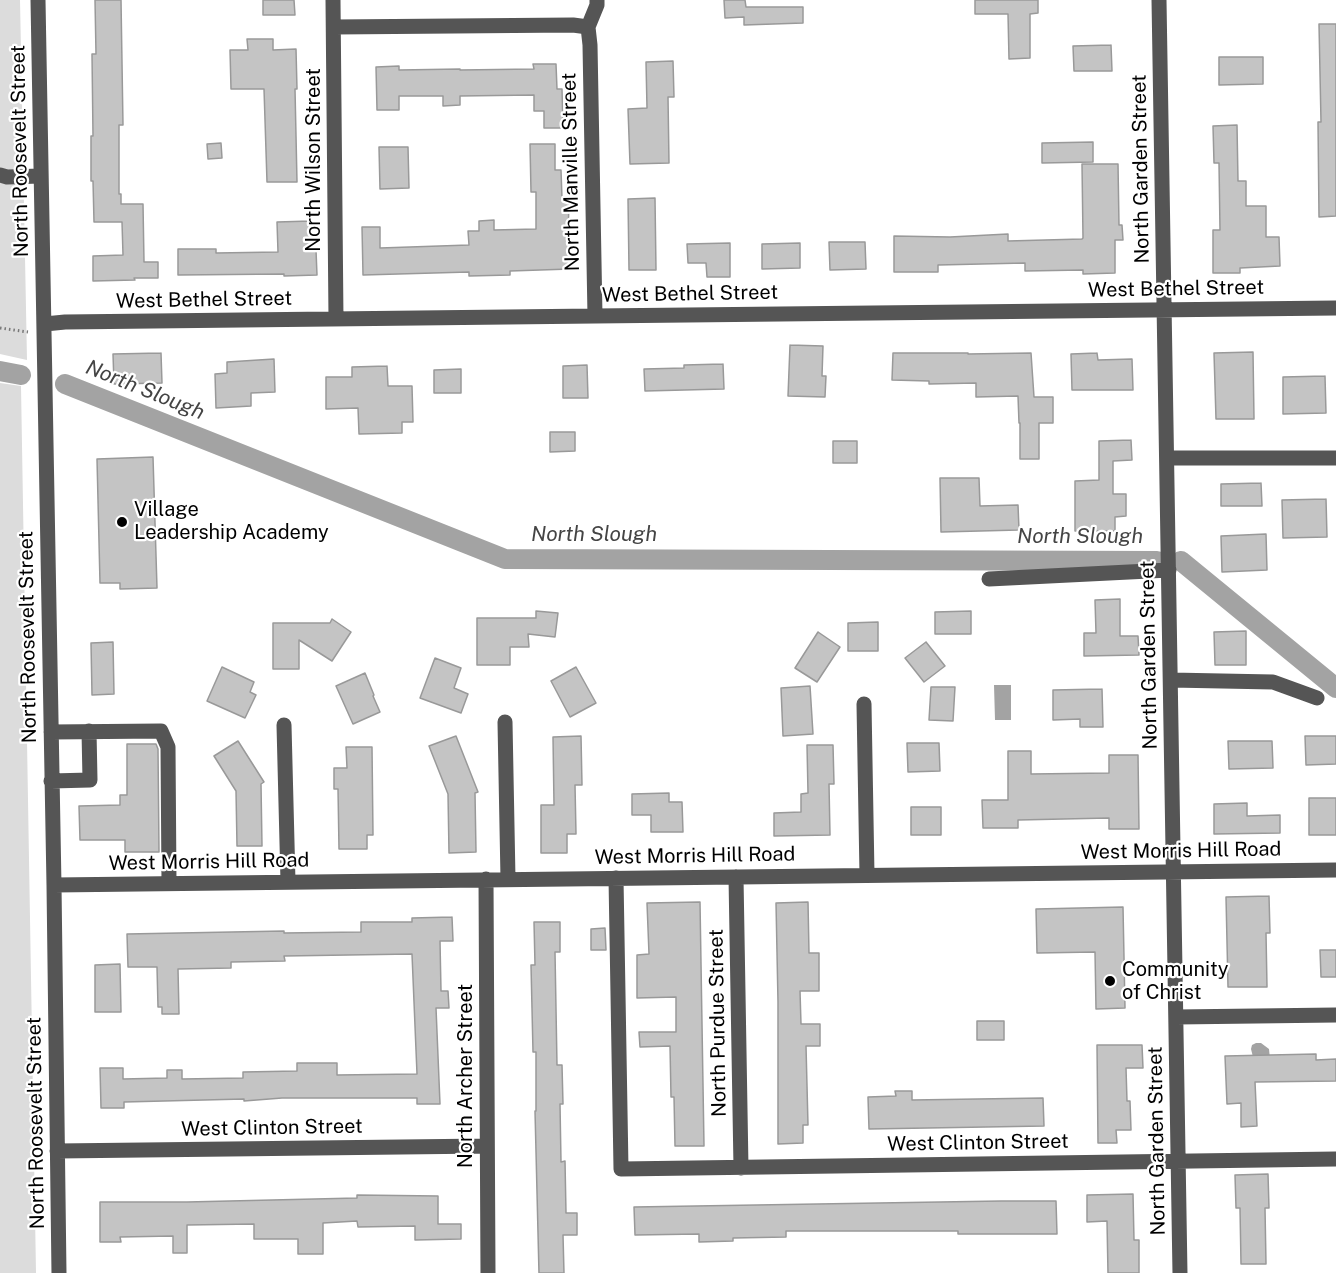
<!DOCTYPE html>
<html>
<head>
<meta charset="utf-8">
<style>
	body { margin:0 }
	canvas { display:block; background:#fff }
</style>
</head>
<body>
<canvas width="1336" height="1273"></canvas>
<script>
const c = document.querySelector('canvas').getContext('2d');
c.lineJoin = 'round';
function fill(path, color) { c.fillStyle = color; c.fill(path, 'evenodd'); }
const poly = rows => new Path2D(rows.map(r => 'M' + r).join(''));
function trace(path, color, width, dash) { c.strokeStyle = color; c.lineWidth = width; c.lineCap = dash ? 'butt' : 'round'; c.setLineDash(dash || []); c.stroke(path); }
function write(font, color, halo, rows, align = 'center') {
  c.font = font + ' "Public Sans",sans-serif'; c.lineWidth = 4.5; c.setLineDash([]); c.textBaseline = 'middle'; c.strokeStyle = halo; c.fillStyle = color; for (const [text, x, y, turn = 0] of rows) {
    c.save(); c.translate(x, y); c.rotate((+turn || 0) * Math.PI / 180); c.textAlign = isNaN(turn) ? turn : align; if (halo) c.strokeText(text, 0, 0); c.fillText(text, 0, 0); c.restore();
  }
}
const green = poly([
	[0,0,20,0,27,360,0,354],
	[0,383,21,386,36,1273,0,1273]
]);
const water = poly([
	[994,685,1011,685,1011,720,995,720],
	[1256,1043,1261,1043,1269,1049,1271,1069,1253,1057,1251,1049,1252,1045]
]);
const canal = poly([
	[0,371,21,375],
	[65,384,505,559,1157,561],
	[1181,561,1336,688]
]);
const building = poly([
	[95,0,121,0,123,125,119,125,119,194,121,194,121,204,143,204,144,262,158,262,158,278,134,278,135,280,93,281,93,256,123,255,122,222,94,222,93,181,91,181,91,136,93,136,92,54,96,54,95,0],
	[263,0,294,0,295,15,263,15,263,0],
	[724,0,745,0,746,7,803,7,803,23,744,25,744,17,725,18,724,0],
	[975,0,1038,0,1038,13,1030,14,1030,58,1009,59,1008,14,975,14,975,0],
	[1319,24,1336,24,1336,216,1319,217,1318,122,1321,122,1319,24],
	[247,39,273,39,273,50,296,49,297,89,295,89,297,182,267,182,264,89,231,89,230,50,248,50,247,39],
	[1111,45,1112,71,1074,71,1073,46,1111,45],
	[1219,57,1263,57,1263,84,1219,85,1219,57],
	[673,61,674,97,668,97,669,163,630,164,628,109,647,108,646,62,673,61],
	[533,64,556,64,557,89,562,89,563,128,544,128,544,111,534,111,534,95,460,96,460,105,443,106,443,96,399,96,399,110,377,110,376,67,399,66,399,70,460,69,460,70,534,69,533,64],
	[1237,125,1238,181,1246,181,1246,206,1266,206,1266,237,1279,237,1280,266,1240,268,1240,273,1213,273,1213,230,1220,230,1219,163,1214,163,1213,126,1237,125],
	[1093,142,1093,162,1042,163,1042,143,1093,142],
	[221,143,222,158,208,159,207,144,221,143],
	[530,144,555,144,555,170,561,170,562,198,569,198,568,244,570,244,570,269,510,271,510,275,469,276,469,272,363,275,362,227,380,227,380,248,469,245,468,231,479,231,479,221,494,220,494,230,536,229,536,192,531,192,530,144],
	[379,147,408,147,409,188,380,189,379,147],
	[1082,164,1118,164,1119,225,1122,225,1123,240,1115,240,1115,273,1083,274,1083,270,1025,271,1025,263,938,265,938,272,894,272,894,236,950,237,1008,234,1008,241,1082,239,1083,238,1082,164],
	[655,198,656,270,629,270,628,199,655,198],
	[311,221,313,250,316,250,317,275,284,276,284,274,178,275,178,249,216,249,216,253,278,252,277,222,311,221],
	[829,242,865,242,866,269,830,270,829,242],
	[730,243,730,277,707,277,706,263,688,263,687,244,730,243],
	[800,243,800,268,762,269,762,244,800,243],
	[790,345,823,346,822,376,826,376,825,397,788,396,790,345],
	[1253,352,1254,419,1216,419,1214,353,1253,352],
	[161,353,162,383,114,384,113,354,161,353],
	[893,353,968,353,968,354,1031,353,1034,397,1053,397,1053,423,1039,423,1039,459,1020,459,1020,423,1019,423,1018,396,976,397,976,383,929,384,929,381,892,380,893,353],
	[1097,353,1098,360,1132,359,1133,390,1072,390,1071,354,1097,353],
	[274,359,275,392,251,393,251,406,216,408,215,374,227,373,227,362,274,359],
	[723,364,724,389,645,391,644,369,684,368,684,365,723,364],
	[587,365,588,398,563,398,563,366,587,365],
	[387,366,388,386,412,386,413,422,402,422,402,433,359,434,358,408,326,409,326,377,352,377,352,367,387,366],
	[461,369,461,393,434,393,434,370,461,369],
	[1325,376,1326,413,1283,414,1283,377,1325,376],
	[550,432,575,432,575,451,550,452,550,432],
	[1131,440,1132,460,1113,461,1113,494,1126,494,1126,516,1115,517,1115,531,1075,531,1075,481,1099,480,1099,441,1131,440],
	[833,441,857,441,857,463,833,463,833,441],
	[153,457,157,588,120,589,120,583,100,583,97,459,153,457],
	[940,478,979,478,980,506,1018,505,1019,530,941,532,940,478],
	[1261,483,1262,506,1221,506,1221,484,1261,483],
	[1326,499,1327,537,1283,538,1282,500,1326,499],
	[1266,534,1267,570,1222,572,1221,536,1266,534],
	[1120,599,1120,636,1138,636,1139,655,1084,656,1084,633,1096,633,1095,600,1120,599],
	[536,611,558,613,555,637,528,634,529,647,510,647,510,665,477,665,477,618,536,618,536,611],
	[971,611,971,634,935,634,935,612,971,611],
	[332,619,351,632,332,661,299,640,299,669,273,669,273,623,330,623,332,619],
	[878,622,878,651,848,651,848,623,878,622],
	[1246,631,1246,665,1215,665,1214,632,1246,631],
	[818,632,840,647,817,682,795,668,818,632],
	[113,642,114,694,92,695,91,643,113,642],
	[926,642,945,666,924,682,905,658,926,642],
	[435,658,461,668,454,688,468,694,461,713,420,698,435,658],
	[222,667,254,682,250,692,256,695,245,718,207,701,222,667],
	[576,667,596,703,570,717,551,681,576,667],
	[365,673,374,695,373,696,380,712,353,724,336,686,365,673],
	[810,686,813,734,783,736,781,688,810,686],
	[931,687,955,687,953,721,929,720,931,687],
	[1102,689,1103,727,1080,727,1080,719,1053,720,1053,690,1102,689],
	[456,736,478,792,475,793,476,852,449,853,448,794,429,746,456,736],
	[581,736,582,785,575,785,576,834,567,834,567,853,541,853,541,805,554,805,553,737,581,736],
	[1305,736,1336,736,1336,764,1306,765,1305,736],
	[238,741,264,782,261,784,262,846,237,846,236,791,214,756,238,741],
	[1228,741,1272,741,1273,768,1229,769,1228,741],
	[907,743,939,743,940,771,908,772,907,743],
	[127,744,156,744,158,749,159,852,125,852,125,840,80,840,79,806,120,805,120,795,127,795,127,744],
	[807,745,833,745,834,784,829,784,830,835,774,836,774,813,801,812,801,794,808,793,807,745],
	[346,747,372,747,373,835,367,835,367,849,339,849,338,789,334,789,334,768,347,768,346,747],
	[1008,751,1031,751,1031,774,1109,773,1109,755,1138,755,1139,829,1109,829,1109,818,1018,820,1018,828,983,828,982,800,1008,800,1008,751],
	[669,793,669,802,682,802,683,832,651,832,651,815,632,815,632,794,669,793],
	[1309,798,1336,798,1336,835,1309,835,1309,798],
	[1247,803,1247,816,1280,815,1280,833,1214,834,1214,804,1247,803],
	[911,807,941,807,941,835,911,835,911,807],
	[1269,896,1270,933,1266,933,1267,987,1228,987,1226,897,1269,896],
	[700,902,704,1146,675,1146,674,1097,671,1097,670,1046,640,1047,639,1032,676,1032,676,997,637,998,637,955,649,954,647,903,700,902],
	[808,902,809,953,819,953,819,991,800,991,801,1024,820,1024,820,1046,806,1046,808,1125,803,1125,803,1143,778,1144,778,1002,776,903,808,902],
	[1123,907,1125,1008,1096,1009,1095,952,1037,953,1036,909,1123,907],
	[452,917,453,941,440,941,441,991,448,991,449,1008,436,1008,440,1104,417,1104,417,1098,282,1098,244,1101,244,1099,124,1102,124,1108,101,1108,100,1068,123,1068,123,1079,167,1078,167,1070,182,1070,182,1079,243,1078,243,1072,297,1071,297,1063,337,1063,337,1075,417,1074,412,954,284,956,285,961,231,962,231,968,178,969,179,1014,162,1014,162,1007,158,1007,157,967,128,967,127,934,284,931,284,933,361,932,361,922,412,922,412,918,452,917],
	[534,922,560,922,560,952,555,952,557,1065,562,1065,563,1104,560,1104,561,1162,565,1161,566,1213,577,1213,577,1235,563,1235,564,1273,539,1273,535,1111,536,1111,536,1052,533,1052,531,965,535,965,534,922],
	[605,928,606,950,591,950,591,929,605,928],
	[1320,950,1336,950,1336,977,1321,977,1320,950],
	[120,964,121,1012,95,1012,95,965,120,964],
	[977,1021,1004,1021,1004,1040,977,1040,977,1021],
	[1097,1045,1142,1045,1143,1068,1126,1068,1127,1101,1130,1101,1131,1130,1116,1130,1117,1143,1098,1143,1097,1045],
	[1316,1054,1316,1060,1336,1059,1336,1081,1255,1082,1257,1126,1241,1127,1241,1103,1227,1104,1225,1056,1316,1054],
	[895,1091,912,1091,912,1100,1043,1098,1044,1126,869,1129,868,1097,896,1096,895,1091],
	[1268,1174,1269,1208,1265,1208,1266,1264,1241,1264,1240,1208,1236,1208,1235,1175,1268,1174],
	[1133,1194,1134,1240,1139,1240,1139,1273,1108,1273,1107,1221,1087,1222,1087,1195,1133,1194],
	[357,1195,438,1196,438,1224,461,1224,461,1239,415,1240,415,1226,358,1227,357,1221,323,1223,323,1254,298,1254,298,1239,254,1239,254,1224,187,1225,187,1253,173,1253,173,1236,120,1237,121,1242,100,1242,100,1202,187,1202,357,1198,357,1195],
	[1001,1201,1056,1201,1057,1234,958,1234,958,1231,786,1231,786,1237,733,1238,733,1241,699,1242,699,1234,635,1235,634,1207,1001,1201]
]);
const path = poly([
	[0,328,28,332]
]);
const minor = poly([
	[38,0,54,885,59,1273],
	[333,0,336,319],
	[1159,0,1180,1273],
	[334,27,573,25,588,27],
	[588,27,590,45,595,316],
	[588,27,597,5,597,0],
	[0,175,7,177,41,176],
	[45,324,65,322,595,316,1336,308],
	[1167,458,1336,458],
	[989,579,1169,570],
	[1171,680,1273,682,1317,698],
	[864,704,867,875],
	[505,722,508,879],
	[284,725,288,882],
	[51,732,161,731,168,747,169,883],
	[51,781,90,780,89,731],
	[736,877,741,1168],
	[616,878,621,1169,1336,1159],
	[486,879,488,1273],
	[54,885,1336,870],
	[1176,1017,1336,1015],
	[57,1151,487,1146]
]);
const markers = [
	[122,522,6,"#000"],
	[1110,981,6,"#000"]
];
const streetNames = [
	["North Roosevelt Street",20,151,-91],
	["North Wilson Street",314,160,-90],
	["North Garden Street",1141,169,-91],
	["North Manville Street",571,172,-91],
	["West Bethel Street",1176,289,-1],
	["West Bethel Street",690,294,-1],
	["West Bethel Street",204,300,-1],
	["North Roosevelt Street",28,637,-91],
	["North Garden Street",1149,655,-91],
	["West Morris Hill Road",1181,851,-1],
	["West Morris Hill Road",695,856,-1],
	["West Morris Hill Road",209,862,-1],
	["North Purdue Street",718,1023,-91],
	["North Archer Street",466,1076,-90],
	["North Roosevelt Street",36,1123,-91],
	["West Clinton Street",272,1128,-1],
	["North Garden Street",1157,1141,-91],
	["West Clinton Street",978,1143,-1]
];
const poiNames = [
	["Village",134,510],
	["Leadership Academy",134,533],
	["Community",1122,970],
	["of Christ",1122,993]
];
const waterNames = [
	["North Slough",145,390,22],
	["North Slough",594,535],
	["North Slough",1080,537]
];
fill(green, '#dcdcdc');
fill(water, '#a3a3a3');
trace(canal, '#a3a3a3', 20);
fill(building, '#c4c4c4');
trace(building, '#999', 1.5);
trace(path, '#777', 3, [1.5, 3]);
trace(minor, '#555', 15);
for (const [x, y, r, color] of markers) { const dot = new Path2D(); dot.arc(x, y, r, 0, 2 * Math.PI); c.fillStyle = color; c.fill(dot); trace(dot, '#fff', 2); }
write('20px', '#000', '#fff', streetNames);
write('20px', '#000', '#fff', poiNames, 'left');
write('italic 21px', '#444', '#fff', waterNames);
</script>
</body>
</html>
